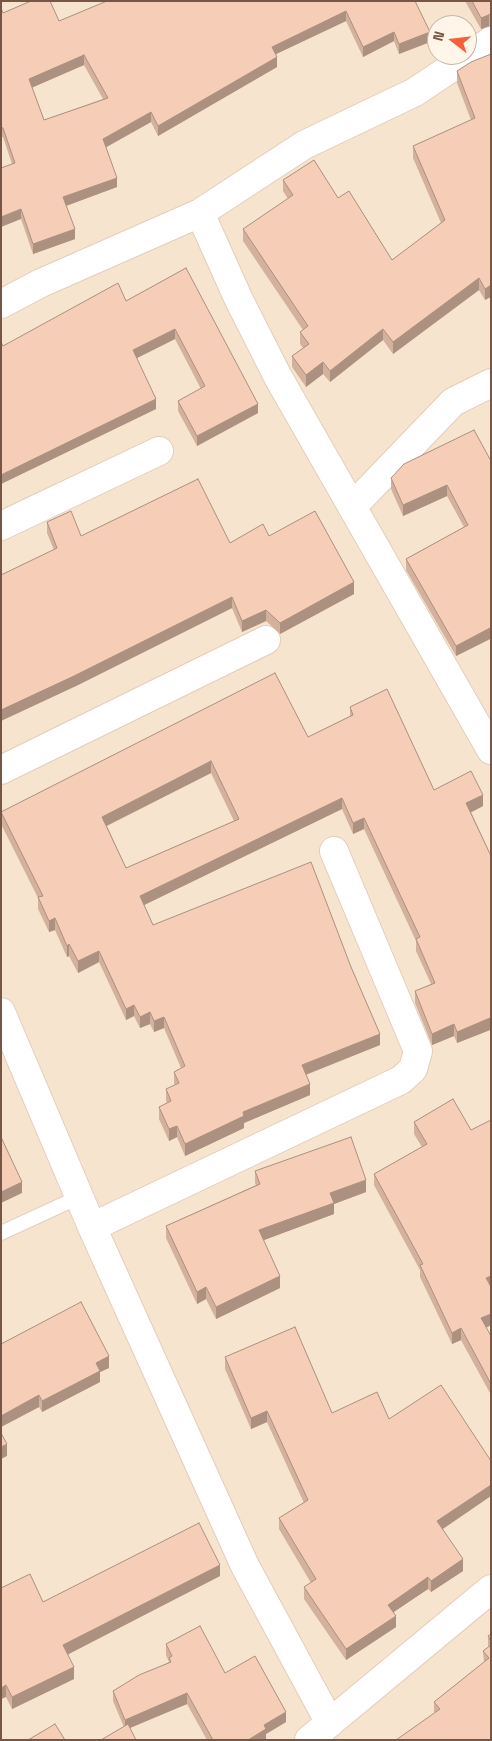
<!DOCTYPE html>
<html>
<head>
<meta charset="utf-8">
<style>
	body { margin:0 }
	#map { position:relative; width:492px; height:1741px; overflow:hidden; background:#fef2e1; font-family:"Space Grotesk",sans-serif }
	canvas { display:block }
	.frame { position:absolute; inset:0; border:2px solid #775646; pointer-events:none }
	.north { position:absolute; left:427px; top:15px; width:50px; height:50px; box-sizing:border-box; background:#fff6e9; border:1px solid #c9b6a8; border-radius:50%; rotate:286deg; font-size:14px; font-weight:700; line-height:20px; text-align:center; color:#775646 }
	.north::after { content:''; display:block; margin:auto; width:18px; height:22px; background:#f2613c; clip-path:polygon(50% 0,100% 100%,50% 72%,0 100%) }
</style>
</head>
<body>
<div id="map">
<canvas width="492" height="1741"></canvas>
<div class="frame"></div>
<div class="north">N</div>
</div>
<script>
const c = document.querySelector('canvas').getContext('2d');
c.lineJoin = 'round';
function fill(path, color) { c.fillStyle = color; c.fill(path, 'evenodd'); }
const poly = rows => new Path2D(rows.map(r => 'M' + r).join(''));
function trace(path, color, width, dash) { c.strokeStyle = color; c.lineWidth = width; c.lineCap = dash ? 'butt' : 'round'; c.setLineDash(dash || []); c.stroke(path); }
const residential = poly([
	[1,1,491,1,491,1740,1,1740],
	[437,25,467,25,467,55,437,55]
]);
const service = poly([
	[1,1233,79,1197]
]);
const minor = poly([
	[200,213,239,300,278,377,491,750],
	[1,304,41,283,200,213,304,145,415,92,491,41],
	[352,507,453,402,491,383],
	[1,526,159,451],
	[1,770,266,640],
	[1,1012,92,1227,245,1566,330,1723],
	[92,1227,401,1080,413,1069,418,1051,334,851],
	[309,1740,491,1589]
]);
const wall = poly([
	[377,1,430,42,399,54,394,41,363,57,346,21,276,54,277,67,158,136,151,122,106,147,117,187,66,206,75,239,33,254,21,219,12,164,3,137,1,137,1,8,3,13,59,21],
	[84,65,103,99,44,120,32,87],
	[465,1,491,1,491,26,481,29],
	[491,54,485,300,479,290,393,354,383,340,330,382,323,374,306,387,292,367,292,356,303,348,300,344,300,332,303,330,243,241,243,229,288,199,283,191,283,180,338,198,392,260,441,223,413,158,413,146,471,120,457,83,457,71],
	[186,268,258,413,197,446,178,411,178,401,201,389,175,339,137,358,156,409,1,484,1,342,3,346,126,301],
	[491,461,491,641,490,639,456,656,406,570,406,559,464,527,447,496,403,516,391,489,391,478],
	[47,522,81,536,230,543,269,536,354,594,280,634,266,621,242,632,232,608,74,687,54,550,47,533],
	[350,707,434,790,483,806,471,812,491,856,491,1032,490,1030,457,1043,454,1036,432,1045,415,1003,415,991,431,984,416,951,416,941,364,829,353,834,342,809,144,905,153,925,380,1045,306,1075,310,1095,244,1123,244,1128,185,1156,177,1137,169,1141,159,1119,159,1107,167,1103,166,1101,166,1089,175,1085,174,1083,174,1072,181,1068,164,1028,154,1032,150,1024,140,1028,134,1016,126,1020,99,962,78,973,69,956,67,957,55,930,49,932,38,909,38,898,1,824,1,812,308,737,350,716],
	[211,773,234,821,126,868,107,826],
	[414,1122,471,1130,491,1325,486,1328,491,1336,491,1395,461,1340,452,1344,420,1277,420,1270,374,1185,374,1174,422,1147,414,1134],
	[255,1171,366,1192,334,1204,334,1214,263,1240,280,1288,216,1319,206,1299,197,1304,166,1238,166,1226,256,1185,255,1183],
	[1,1344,109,1368,100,1372,100,1382,42,1412,39,1407,1,1427],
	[225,1357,332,1413,389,1419,463,1571,431,1592,428,1589,393,1612,396,1627,346,1660,304,1599,304,1587,311,1583,279,1529,279,1518,304,1503,267,1422,251,1429,225,1369],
	[220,1576,68,1654,74,1679,12,1709,6,1697,1,1588,43,1602],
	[491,1634,491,1740,434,1712,434,1702,484,1662,483,1651,488,1647,488,1636],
	[166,1644,225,1673,286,1722,266,1734,266,1740,207,1740,187,1704,130,1728,124,1727,113,1701,113,1691,169,1662,166,1655]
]);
const shadedWall = poly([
	[346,11,346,21,272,56,272,47],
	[489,14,489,26,481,29,481,18],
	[394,32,394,41,363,57,363,47],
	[430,32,430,42,399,54,399,44],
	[84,55,84,65,29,89,29,79],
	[277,57,277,67,158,136,158,126],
	[151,112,151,122,103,149,103,139],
	[117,178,117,187,63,207,63,197],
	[21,209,21,219,1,227,1,217],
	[75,229,75,239,33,254,33,244],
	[479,278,479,290,393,354,393,342],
	[491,285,491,297,485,300,485,289],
	[175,329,175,339,133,360,133,350],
	[383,329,383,340,330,382,330,371],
	[323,362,323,374,306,387,306,375],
	[156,399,156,409,1,484,1,475],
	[258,404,258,413,197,446,197,436],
	[447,485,447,496,403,516,403,505],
	[354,582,354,594,280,634,280,623],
	[232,597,232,608,74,687,1,721,1,710],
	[266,610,266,621,242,632,242,621],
	[490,628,490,639,456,656,456,646],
	[211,761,211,773,102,828,102,817],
	[483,795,483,806,466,815,466,803],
	[342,798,342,809,140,907,140,896],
	[364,818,364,829,353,834,353,823],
	[55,918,55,930,49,932,49,921],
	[69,944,69,956,67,957,67,946],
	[99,951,99,962,78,973,78,961],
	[134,1005,134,1016,126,1020,126,1009],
	[150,1012,150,1024,140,1028,140,1017],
	[164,1017,164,1028,154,1032,154,1021],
	[490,1018,490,1030,457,1043,457,1032],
	[454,1024,454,1036,432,1045,432,1034],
	[380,1034,380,1045,302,1076,302,1065],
	[310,1084,310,1095,244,1123,244,1128,185,1156,185,1144,243,1112],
	[177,1126,177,1137,169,1141,169,1129],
	[366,1180,366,1192,334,1204,334,1214,259,1242,259,1230,330,1193],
	[22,1182,22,1193,1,1203,1,1192],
	[280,1276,280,1288,216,1319,216,1307],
	[491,1276,491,1287,486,1278],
	[206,1287,206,1299,197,1304,197,1292],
	[491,1314,491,1325,481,1330,481,1318],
	[461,1328,461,1340,452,1344,452,1333],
	[109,1356,109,1368,100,1372,100,1382,42,1412,42,1401,96,1363],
	[39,1395,39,1407,1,1427,1,1416],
	[267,1411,267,1422,251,1429,251,1418],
	[7,1444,7,1456,1,1459,1,1447],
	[491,1475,491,1496,437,1533,437,1521],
	[463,1559,463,1571,431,1592,431,1581],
	[220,1565,220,1576,63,1657,63,1645],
	[428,1577,428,1589,388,1616,388,1605],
	[396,1616,396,1627,346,1660,346,1649],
	[74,1667,74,1679,12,1709,12,1697],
	[6,1685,6,1697,1,1699,1,1688],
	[187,1693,187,1704,125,1730,125,1720],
	[286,1712,286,1722,266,1734,266,1740,248,1740,264,1725]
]);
const building = poly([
	[31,1,50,1,59,21,107,1,415,1,430,32,399,44,394,32,363,47,346,11,272,47,277,57,158,126,151,112,103,139,117,178,63,197,75,229,33,244,21,209,1,217,1,168,15,163,3,128,1,127,1,8,3,13,31,1],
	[84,55,108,98,44,120,29,79,84,55],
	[472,1,491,1,491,14,481,18,472,1],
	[491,54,491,285,485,289,479,278,393,342,383,329,330,371,323,362,306,375,292,356,309,344,300,332,308,326,243,229,293,195,283,180,314,160,338,198,349,191,392,260,445,220,413,146,475,118,457,71,471,62,491,54],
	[186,268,258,404,197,436,178,401,205,386,175,329,133,350,156,399,1,475,1,342,3,346,118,283,126,301,186,268],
	[474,430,491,461,491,630,490,628,456,646,406,559,468,525,447,485,403,505,391,478,404,464,474,430],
	[198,479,230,543,263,524,269,536,315,511,354,582,280,623,266,610,242,621,232,597,74,676,1,710,1,575,57,548,47,522,71,511,81,536,198,479],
	[275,673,308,737,353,715,350,707,387,689,434,790,471,771,483,795,466,803,491,856,491,1020,490,1018,457,1032,454,1024,432,1034,415,991,435,983,416,939,420,937,364,818,353,823,342,798,140,896,153,925,311,862,351,967,380,1034,302,1065,310,1084,243,1112,244,1116,185,1144,177,1126,169,1129,159,1107,171,1101,166,1089,179,1083,174,1072,185,1066,164,1017,154,1021,150,1012,140,1017,134,1005,126,1009,99,951,78,961,69,944,67,946,55,918,49,921,38,897,43,896,1,812,275,673],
	[211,761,239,819,126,868,102,817,211,761],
	[453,1099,471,1130,491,1120,491,1276,486,1278,491,1287,491,1314,481,1318,491,1336,491,1384,461,1328,452,1333,420,1265,423,1264,374,1174,427,1144,414,1122,453,1099],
	[1,1137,22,1182,1,1192,1,1137],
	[351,1137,366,1180,330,1193,334,1203,259,1230,280,1276,216,1307,206,1287,197,1292,166,1226,260,1184,255,1171,351,1137],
	[81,1302,109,1356,96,1363,100,1371,42,1401,39,1395,1,1416,1,1344,81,1302],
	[295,1327,332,1413,377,1392,389,1419,441,1385,491,1461,491,1475,490,1476,491,1477,491,1485,437,1521,463,1559,431,1581,428,1577,388,1605,396,1616,346,1649,304,1587,316,1579,279,1518,308,1500,267,1411,251,1418,225,1357,295,1327],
	[1,1433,7,1444,1,1447,1,1433],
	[199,1523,220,1565,63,1645,74,1667,12,1697,6,1685,1,1688,1,1588,30,1574,43,1602,199,1523],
	[200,1626,225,1673,255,1656,286,1712,264,1725,266,1729,248,1740,213,1740,187,1693,125,1720,113,1691,139,1675,171,1662,169,1658,172,1656,166,1644,200,1626],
	[491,1634,491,1641,488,1636,491,1634],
	[491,1645,491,1740,396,1740,440,1709,434,1702,489,1658,483,1651,491,1645],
	[55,1724,65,1740,28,1740,55,1724],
	[128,1724,136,1740,101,1740,128,1724]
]);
fill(residential, '#f6e4cf');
trace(service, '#e3cebc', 16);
trace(minor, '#e3cebc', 30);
trace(service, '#fff', 14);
trace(minor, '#fff', 28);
fill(wall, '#d4b19d');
fill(shadedWall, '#ac9080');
fill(building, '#f6ceb7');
trace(building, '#ac9080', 1);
</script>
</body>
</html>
